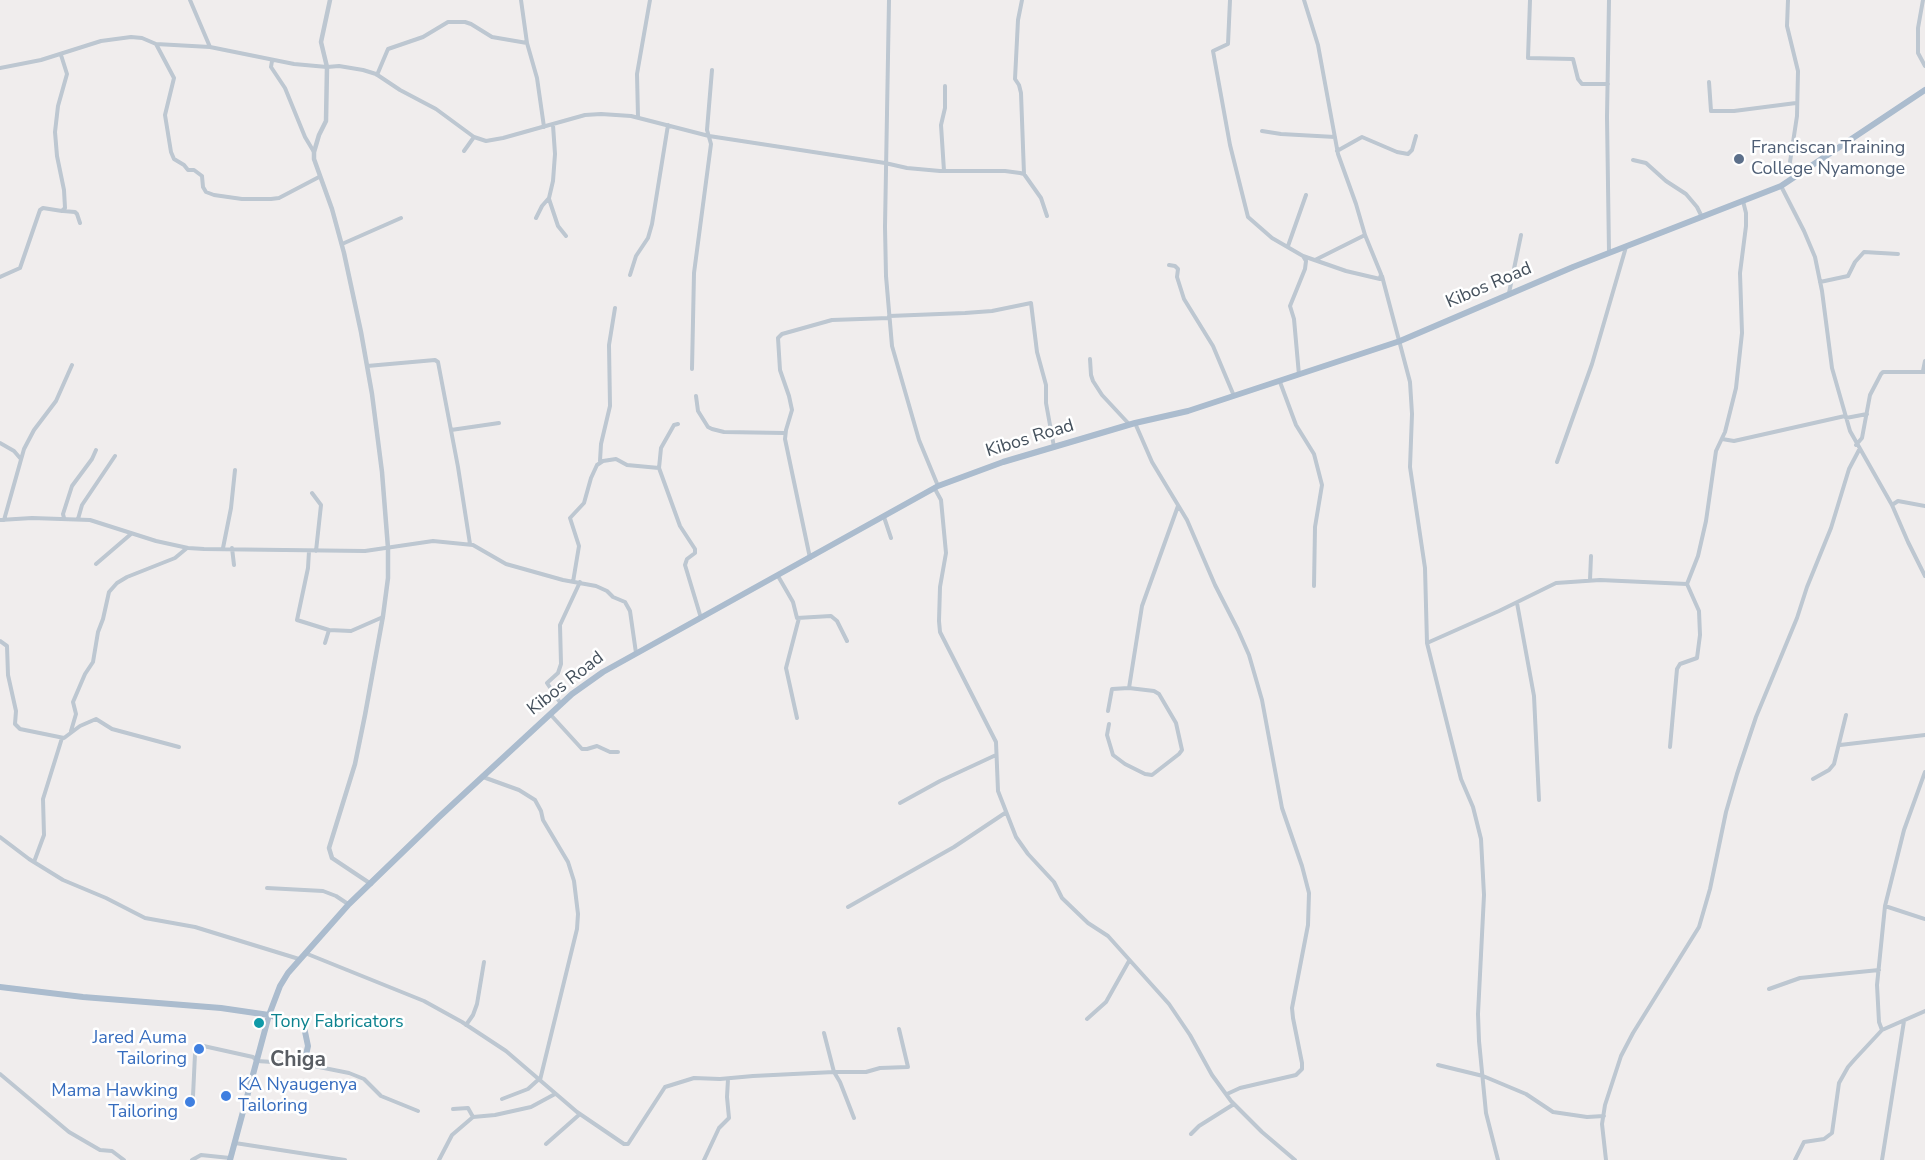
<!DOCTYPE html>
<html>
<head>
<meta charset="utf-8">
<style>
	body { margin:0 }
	canvas { display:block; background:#f0eded }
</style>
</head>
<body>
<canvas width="1925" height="1160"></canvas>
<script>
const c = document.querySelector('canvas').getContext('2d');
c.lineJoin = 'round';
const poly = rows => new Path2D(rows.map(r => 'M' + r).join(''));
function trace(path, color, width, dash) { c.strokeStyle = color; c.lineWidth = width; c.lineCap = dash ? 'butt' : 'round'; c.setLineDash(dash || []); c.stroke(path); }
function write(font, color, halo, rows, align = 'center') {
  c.font = font + ' "Nunito Sans",sans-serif'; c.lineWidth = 5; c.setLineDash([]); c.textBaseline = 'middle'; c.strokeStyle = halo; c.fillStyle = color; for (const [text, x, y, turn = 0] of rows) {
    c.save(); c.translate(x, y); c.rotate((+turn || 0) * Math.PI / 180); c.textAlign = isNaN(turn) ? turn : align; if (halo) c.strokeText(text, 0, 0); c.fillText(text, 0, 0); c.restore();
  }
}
const minor = poly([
	[190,0,210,47],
	[521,0,527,43,537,78,544,127],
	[889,0,885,227,886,276,892,346,919,440,938,486],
	[1022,0,1018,20,1015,79,1019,85,1021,93,1024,174],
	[1230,0,1228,44,1213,51,1230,145,1248,217,1272,238,1303,256,1346,271,1380,279,1381,274,1365,235,1356,204,1338,154,1318,45,1304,0],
	[1530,0,1528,58,1573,59,1578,79,1582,84,1608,84],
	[1609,0,1607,117,1609,252],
	[1788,0,1787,26,1798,71,1797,116,1790,162,1792,179],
	[1923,0,1918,28,1918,53,1925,66],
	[156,44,174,78,165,115,171,152,174,159,184,165,188,170,194,170,202,176,203,187,206,192,214,195,242,199,271,199,279,198,319,177],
	[272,61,271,67,285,88,305,137,314,152],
	[0,68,41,60,101,41,131,37,142,38,156,44,210,47,294,64,327,67,339,66,363,70,376,74,400,90,436,109,474,137,486,141,503,138,585,115,601,114,631,116,709,136,885,163,907,168,940,171,1005,171,1020,173,1024,174,1041,198,1047,216],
	[377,75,388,49,423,37,448,22,465,22,471,24,492,37,527,43],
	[1709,82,1711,111,1734,111,1796,103],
	[638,117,637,74,650,0],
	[1262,131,1281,134,1335,137],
	[464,151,474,137],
	[1337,151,1362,137,1397,152,1408,154,1412,150,1416,136],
	[1633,160,1646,163,1666,181,1686,194,1697,207,1702,217],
	[944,171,941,125,945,108,945,86],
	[1781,186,1804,231,1815,257,1822,291,1832,368,1850,431,1892,505,1908,542,1925,576],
	[549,199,558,226,566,236],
	[63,211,75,212,77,214,80,223],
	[536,218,542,206,549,198,553,181,555,154,553,125],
	[342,244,401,218],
	[1288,246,1306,195],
	[1315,260,1365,235],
	[1169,265,1175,266,1178,269,1177,277,1184,299,1213,346,1234,396],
	[630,275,636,256,648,238,652,224,668,125],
	[1382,276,1410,382,1412,414,1410,467,1425,568,1427,643,1461,779,1473,807,1481,839,1484,895,1478,1014,1479,1041,1486,1113,1498,1160],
	[0,277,20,268,40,210,43,208,62,211,65,208,64,190,57,156,55,132,58,106,67,74,61,55],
	[1820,282,1848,276,1855,262,1864,252,1898,254],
	[1509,293,1521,235],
	[889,316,965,313,992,311,1031,303,1037,352,1046,385,1046,403,1054,447],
	[1090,359,1091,375,1093,381,1102,395,1129,424],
	[367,366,435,360,438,362,458,467,470,544],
	[692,369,694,273,711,144,707,130,712,70],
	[1923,371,1925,361],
	[1299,375,1294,319,1290,306,1305,269,1306,261,1303,256],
	[1280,382,1296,425,1314,454,1322,485,1315,527,1314,586],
	[696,396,698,411,708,427,712,429,724,432,785,433],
	[1846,418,1867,414],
	[1135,423,1152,462,1187,520,1215,585,1238,630,1249,655,1262,700,1282,808,1302,866,1309,893,1308,925,1292,1008,1293,1018,1302,1063,1302,1069,1296,1075,1240,1088,1227,1094],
	[678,424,674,425,661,448,659,468,680,526,695,549,695,553,687,559,685,565,701,618],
	[451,430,499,423],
	[1722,439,1734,441,1845,416],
	[0,443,14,451,20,458],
	[1856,445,1862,438,1870,395,1881,374,1883,372,1925,372],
	[600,461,601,444,610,406,609,345,615,308],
	[1557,462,1592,364,1626,247],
	[935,489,941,500,946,553,940,587,939,621,940,632,996,742,998,791,1016,837,1028,854,1054,882,1062,898,1088,923,1108,936,1169,1004,1190,1035,1212,1075,1231,1101,1262,1132,1295,1160],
	[312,493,321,505,316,551],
	[1892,505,1898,501,1925,506],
	[884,517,891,538],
	[64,518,63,514,72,486,92,459,96,450],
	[78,519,82,505,115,456],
	[0,520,32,518,90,520,156,541,188,548,204,549,365,551,433,541,473,545,506,564,563,580,596,586,607,591,613,597,625,602,630,611,636,653],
	[4,520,24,449,34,430,56,401,72,365],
	[223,548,231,508,235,470],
	[232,548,234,565],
	[309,551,308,568,297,620,329,630],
	[810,558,785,439,786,430,792,410,789,396,780,370,778,338,782,334,832,320,889,318],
	[96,564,131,534],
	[778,576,793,602,797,618,831,616,837,621,847,641],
	[1590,580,1591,556],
	[573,582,579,546,570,518,584,503,591,478,597,465,603,461,616,459,627,465,659,468],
	[1517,603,1534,696,1539,800],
	[0,641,7,646,8,675,16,711,15,724,20,729,64,738,80,726,96,719,112,729,179,747],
	[325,643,329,630,351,631,383,617],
	[1427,643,1499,611,1556,583,1600,580,1687,584],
	[561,704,547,683,558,673,561,664,560,625,580,582],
	[1108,711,1112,689,1129,688,1142,606,1178,506],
	[550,714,582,749,587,749,597,746,610,752,618,752],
	[797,718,786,668,799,618],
	[1109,724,1107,735,1113,755,1125,764,1145,774,1152,775,1179,754,1182,750,1176,723,1159,694,1154,691,1129,688],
	[71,731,76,714,73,702,85,674,93,662,98,632,103,619,109,592,117,583,127,577,175,558,187,548],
	[1840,745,1925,735],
	[1670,747,1677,669,1680,664,1697,658,1700,635,1699,611,1687,584,1698,556,1706,521,1716,451,1725,432,1736,388,1742,333,1740,273,1746,226,1746,213,1743,201],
	[483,777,519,790,535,800,541,811,543,820,568,862,574,881,578,914,577,929,540,1080],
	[1813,779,1829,770,1834,764,1846,715],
	[900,803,940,781,996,755],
	[0,837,29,859,63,880,106,898,145,918,195,927,299,959],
	[34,862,44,835,43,799,62,738],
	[267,888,323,891,336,896,348,904],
	[1885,906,1925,919],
	[848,907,954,847,1005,813],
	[305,953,424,1001,462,1022,506,1051,577,1112,624,1144,628,1144,665,1087,694,1078,720,1079,753,1076,834,1072,840,1082,854,1118],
	[1769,989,1800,978,1879,970],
	[1087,1019,1106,1002,1129,961],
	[466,1025,473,1015,477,1004,484,962],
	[1882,1030,1879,1022,1877,985,1885,906,1904,830,1925,772],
	[824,1033,834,1072,866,1072,880,1068,908,1067,899,1029],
	[1438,1065,1483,1076,1526,1094,1553,1112,1587,1117,1604,1116],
	[0,1074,69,1132,100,1150,112,1151,124,1160],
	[193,1096,195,1054,199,1045,253,1057,257,1061,304,1064,349,1073,364,1079,381,1096,418,1111],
	[502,1099,528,1089,539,1079],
	[453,1109,468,1108,473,1117],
	[1191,1134,1199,1126,1234,1104],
	[235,1143,345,1160],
	[546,1144,580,1114],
	[192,1160,201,1155,230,1158],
	[439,1160,452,1135,473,1117,495,1115,531,1107,555,1094],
	[704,1160,719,1128,729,1118,727,1097,728,1079],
	[1606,1160,1602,1124,1605,1105,1621,1056,1633,1033,1699,927,1710,889,1726,812,1737,774,1756,717,1797,618,1807,587,1831,528,1849,469,1859,450],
	[1795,1160,1804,1142,1824,1139,1832,1133,1839,1083,1848,1067,1855,1059,1882,1030,1925,1011],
	[1882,1160,1904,1021]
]);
const tertiary = poly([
	[330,0,321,42,327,67,326,121,319,135,314,152,314,159,332,209,344,253,361,332,372,394,382,472,388,548,388,578,383,616,365,715,355,764,329,848,332,858,371,884]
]);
const primary = poly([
	[0,987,83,997,221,1008,269,1015,304,1027,308,1046,304,1064],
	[230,1160,269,1015,280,986,288,973,349,904,439,817,572,694,603,672,938,486,1003,462,1135,423,1188,411,1400,341,1573,267,1781,186,1925,90]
]);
const markers = [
	[1739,159,6,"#5c6f8a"],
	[259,1023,6,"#0f9aa8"],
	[199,1049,6,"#3f7fe0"],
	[226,1096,6,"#3f7fe0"],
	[190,1102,6,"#3f7fe0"]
];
const serviceNames = [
	["Franciscan Training",1751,149],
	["College Nyamonge",1751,170]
];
const streetNames = [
	["Kibos Road",1489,286,-23],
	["Kibos Road",1030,439,-17],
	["Kibos Road",566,684,-38]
];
const cultureNames = [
	["Tony Fabricators",271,1023]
];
const shopNames = [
	["Jared Auma",187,1039],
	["Tailoring",187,1060],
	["KA Nyaugenya",238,1086,"left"],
	["Tailoring",238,1107,"left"],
	["Mama Hawking",178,1092],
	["Tailoring",178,1113]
];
const quarterNames = [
	["Chiga",298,1061]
];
trace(minor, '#bdc7d1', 4);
trace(tertiary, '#bdc7d1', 4.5);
trace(primary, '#abbcce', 6);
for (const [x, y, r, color] of markers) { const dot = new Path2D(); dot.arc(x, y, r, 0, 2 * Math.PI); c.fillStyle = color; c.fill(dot); trace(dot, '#fff', 2); }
write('18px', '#4e5e75', '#fff', serviceNames, 'left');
write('18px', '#44505c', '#fff', streetNames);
write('18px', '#0d838f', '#fff', cultureNames, 'left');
write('18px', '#366cbe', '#fff', shopNames, 'right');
write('bold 21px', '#595d63', '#fff', quarterNames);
</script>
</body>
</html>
